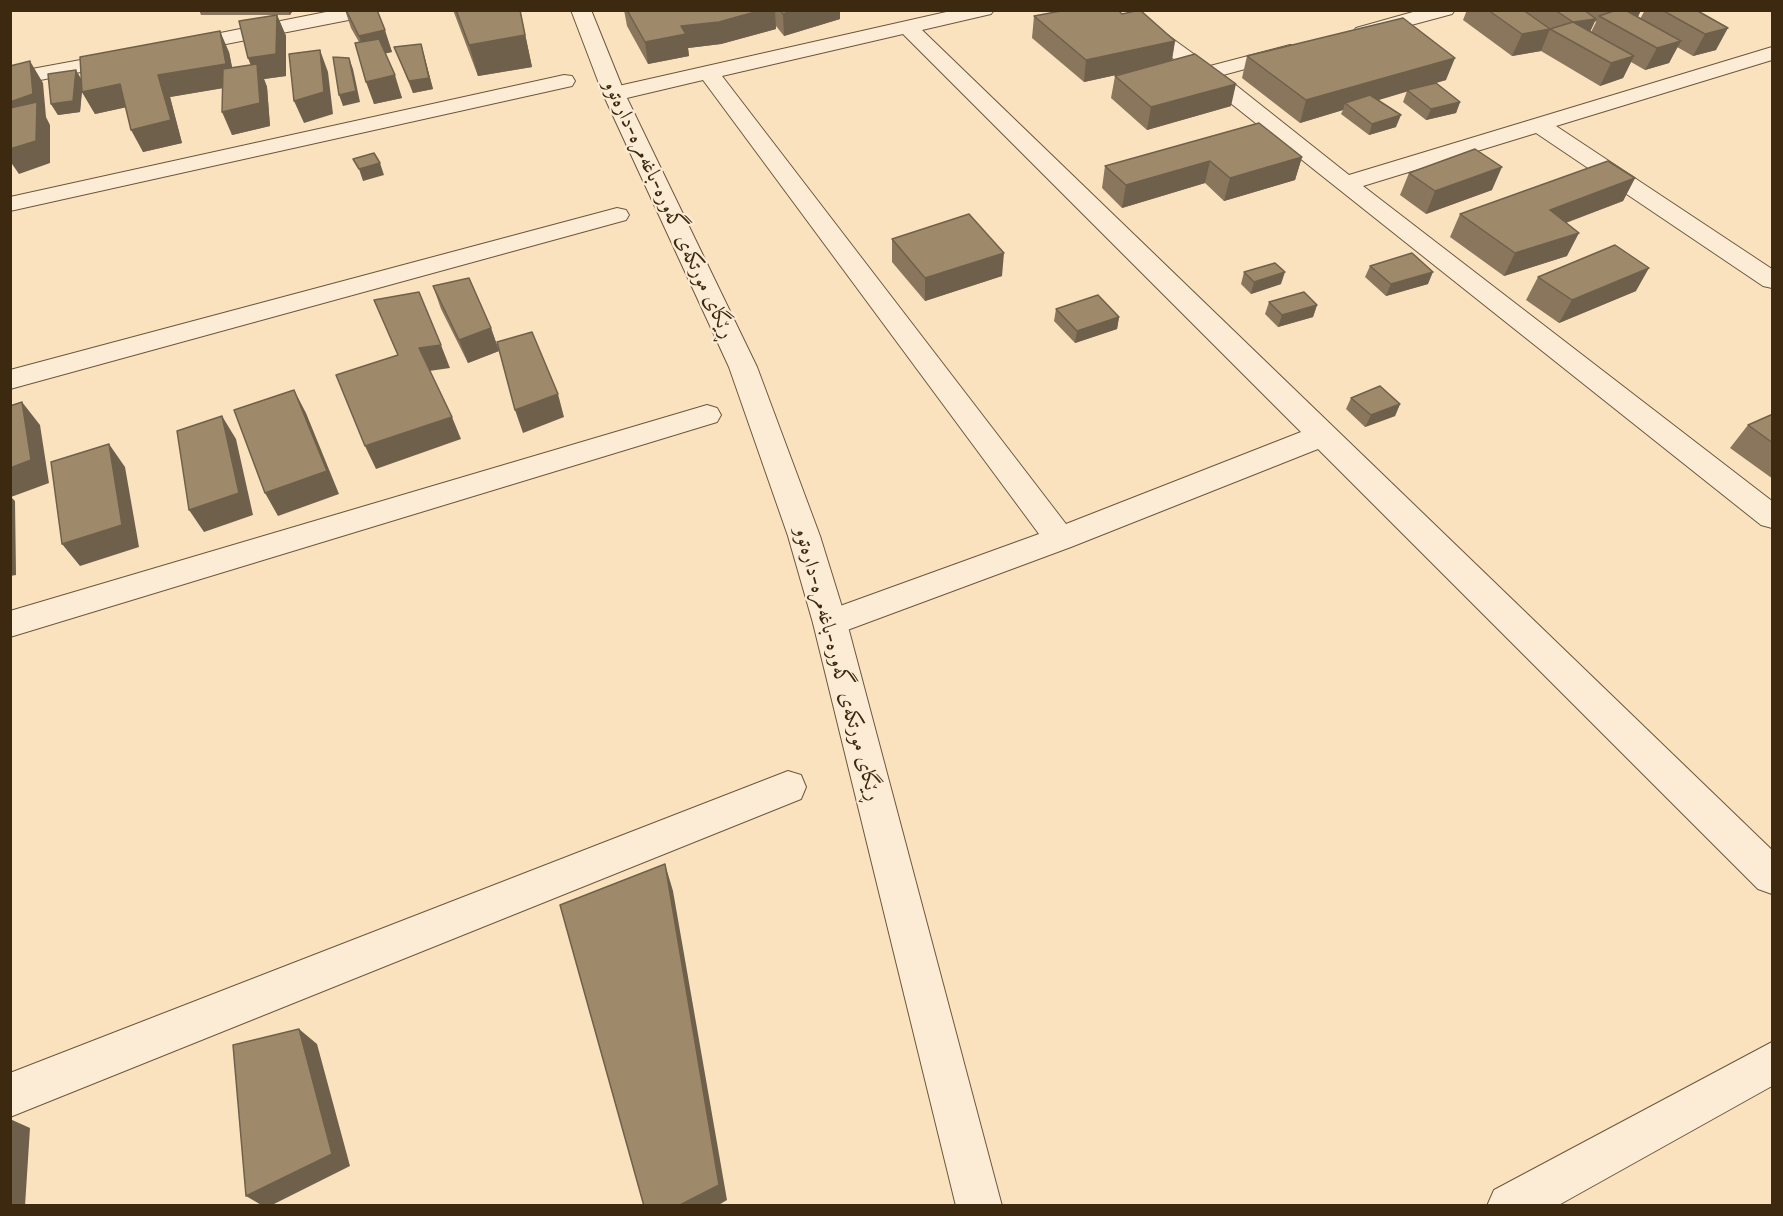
<!DOCTYPE html>
<html>
<head>
<meta charset="utf-8">
<style>
	body { margin:0 }
	#map { position:relative; width:1783px; height:1216px; overflow:hidden; background:#fae2bf; font-family:"Libre Caslon Text",serif }
	canvas { display:block }
	.frame { position:absolute; inset:0; border:12px solid #3c290f; pointer-events:none }
</style>
</head>
<body>
<div id="map">
<canvas width="1783" height="1216"></canvas>
<div class="frame"></div>
</div>
<script>
const c = document.querySelector('canvas').getContext('2d');
c.lineJoin = 'round';
const poly = rows => new Path2D(rows.map(r => 'M' + r).join(''));
function trace(path, color, width, dash) { c.strokeStyle = color; c.lineWidth = width; c.lineCap = dash ? 'butt' : 'round'; c.setLineDash(dash || []); c.stroke(path); }
function fill(path, color) { c.fillStyle = color; c.fill(path, 'evenodd'); }
function write(font, color, halo, rows, align = 'center') {
  c.font = font + ' "Libre Caslon Text",Amiri,serif'; c.lineWidth = 4.5; c.setLineDash([]); c.textBaseline = 'middle'; c.strokeStyle = halo; c.fillStyle = color; for (const [text, x, y, turn = 0] of rows) {
    c.save(); c.translate(x, y); c.rotate((+turn || 0) * Math.PI / 180); c.textAlign = isNaN(turn) ? turn : align; if (halo) c.strokeText(text, 0, 0); c.fillText(text, 0, 0); c.restore();
  }
}
const minor = poly([
	[336,10,379,10,376,14,369,16,180,53,173,51,170,47,173,43,180,41,336,10],
	[955,10,994,10,991,14,922,30,1772,850,1772,894,1758,889,1318,449,1071,547,842,632,830,636,818,632,813,623,818,614,1039,534,703,80,614,101,606,99,603,94,606,89,614,87,955,10],
	[903,34,1301,432,1066,524,722,76,903,34],
	[1109,10,1133,10,1210,66,1290,45,1297,47,1300,51,1297,55,1223,75,1349,175,1772,47,1772,60,1556,126,1772,269,1772,288,1763,286,1536,133,1363,186,1772,501,1772,528,1761,525,1199,78,1109,10],
	[1420,10,1455,10,1452,14,1363,38,1356,36,1353,32,1356,28,1420,10],
	[124,52,131,54,134,58,131,62,10,86,10,73,124,52],
	[564,75,572,76,575,81,572,86,10,211,10,197,564,75],
	[617,208,626,210,629,215,626,220,10,389,10,370,617,208],
	[707,405,717,408,721,415,717,422,10,637,10,611,707,405],
	[788,771,801,775,806,787,801,799,10,1117,10,1073,788,771],
	[1772,1042,1772,1086,1557,1206,1487,1206,1494,1190,1772,1042]
]);
const tertiary = poly([
	[571,10,591,10,625,94,757,367,820,536,847,623,1002,1206,956,1206,813,623,788,536,729,367,603,94,571,10]
]);
const wall = poly([
	[199,10,293,10,290,15,277,15,286,36,286,76,264,79,267,87,270,126,232,135,222,88,170,97,182,143,143,152,126,107,95,114,82,92,82,88,80,112,58,115,51,104,81,79,229,52,232,68,251,65,248,58,275,15,201,15],
	[345,10,377,10,392,52,385,53,402,98,374,104,359,42,351,28],
	[453,10,520,10,532,67,478,76],
	[624,10,840,10,840,19,784,36,776,26,776,29,721,44,688,48,689,56,648,64,627,26],
	[1467,10,1641,10,1638,17,1640,19,1645,10,1696,10,1716,50,1693,56,1677,47,1669,63,1645,70,1631,62,1623,78,1600,86,1541,51,1512,56,1463,20],
	[1595,21,1596,22,1591,32,1590,32],
	[1122,14,1175,41,1172,61,1231,106,1147,130,1111,98,1115,76,1125,73,1084,82,1032,38,1034,16],
	[394,47,424,55,433,89,413,93],
	[1247,56,1446,80,1424,86,1460,102,1456,113,1426,120,1403,102,1407,91,1377,100,1396,127,1369,135,1341,114,1343,110,1300,123,1242,78],
	[1259,123,1302,157,1295,180,1224,201,1205,183,1122,208,1102,188,1105,166],
	[1409,173,1492,190,1426,214,1400,195],
	[1635,178,1623,201,1566,223,1567,256,1504,276,1450,237,1460,214],
	[892,239,1002,276,925,301,892,262],
	[1370,266,1428,284,1386,296,1365,277],
	[1244,272,1281,284,1251,294,1241,284],
	[1538,277,1636,291,1559,323,1526,300],
	[433,286,491,328,499,351,468,363,441,309],
	[1269,302,1317,305,1313,317,1278,327,1265,314],
	[1056,309,1119,317,1117,329,1075,343,1054,321],
	[1351,398,1400,404,1395,416,1365,427,1346,409],
	[1773,414,1773,479,1730,448,1748,425]
]);
const shadedWall = poly([
	[288,10,293,10,290,15],
	[520,10,532,67,478,76,469,45],
	[762,10,775,10,776,29,721,44,688,48,689,56,648,64,645,42,681,26],
	[794,10,840,10,840,19,784,36,783,14],
	[1622,10,1641,10,1634,25],
	[277,15,286,36,286,76,264,79,267,87,270,126,232,135,222,112,257,80,248,58],
	[1596,19,1586,40,1573,22],
	[1728,28,1716,50,1693,56,1705,34],
	[1550,29,1541,51,1512,56,1522,34],
	[385,30,392,52,366,58,359,36],
	[220,31,229,52,236,86,170,97,182,143,143,152,131,130,158,75],
	[1175,41,1171,63,1084,82,1086,60],
	[1681,41,1669,63,1645,70,1657,48],
	[421,44,433,89,413,93,409,81],
	[320,50,328,72,333,114,304,123,294,101],
	[1634,56,1623,78,1600,86,1611,63],
	[349,58,353,69,360,102,343,106,339,95],
	[1455,58,1446,80,1352,108,1345,103,1343,110,1300,123,1306,100],
	[30,61,43,83,46,117,50,125,50,163,19,174,10,161,10,102],
	[76,70,83,82,80,112,58,115,51,104],
	[395,75,402,98,374,104,366,82],
	[120,84,132,106,95,114,82,92],
	[1236,84,1231,106,1147,130,1151,107],
	[1460,102,1456,113,1426,120,1431,109],
	[1401,115,1396,127,1369,135,1372,124],
	[1302,157,1295,180,1224,201,1230,178],
	[1210,161,1205,183,1122,208,1126,185],
	[380,163,384,175,363,181,359,169],
	[1502,167,1492,190,1426,214,1435,191],
	[1635,178,1623,201,1538,233,1550,210],
	[1579,233,1567,256,1504,276,1515,253],
	[1004,253,1002,276,925,301,925,278],
	[1649,268,1636,291,1559,323,1572,300],
	[1285,272,1281,284,1251,294,1254,282],
	[1433,272,1428,284,1386,296,1391,284],
	[1317,305,1313,317,1278,327,1282,315],
	[1119,317,1117,329,1075,343,1077,331],
	[491,328,499,351,468,363,459,340],
	[441,345,450,368,429,371,419,348],
	[294,390,306,413,339,494,278,516,265,493],
	[558,394,564,417,523,433,515,410],
	[22,402,40,425,49,483,11,497,15,501,16,575,10,576,10,468],
	[1400,404,1395,416,1365,427,1371,415],
	[222,416,236,439,253,515,204,532,189,510],
	[452,417,461,439,376,469,365,446],
	[109,444,125,467,139,547,80,566,62,544],
	[665,864,673,891,727,1200,717,1206,678,1206],
	[299,1029,317,1044,350,1166,270,1206,263,1206,246,1196],
	[10,1119,30,1128,25,1206,10,1206]
]);
const building = poly([
	[346,10,377,10,385,30,359,36,346,10],
	[456,10,520,10,525,35,469,45,456,10],
	[627,10,762,10,719,22,681,26,686,34,645,42,627,10],
	[780,10,794,10,783,14,780,10],
	[1066,10,1118,10,1122,14,1140,10,1175,41,1086,60,1034,16,1066,10],
	[1488,10,1523,10,1550,29,1522,34,1488,10],
	[1555,10,1584,10,1596,19,1573,22,1555,10],
	[1617,10,1625,10,1681,41,1657,48,1599,16,1617,10],
	[1662,10,1696,10,1728,28,1705,34,1662,10],
	[277,15,276,54,248,58,239,21,277,15],
	[1403,18,1455,58,1306,100,1247,56,1403,18],
	[1573,22,1634,56,1611,63,1550,29,1573,22],
	[220,31,226,64,158,75,171,120,131,130,120,84,82,92,80,57,220,31],
	[379,39,395,75,366,82,355,43,379,39],
	[421,44,429,78,409,81,394,47,421,44],
	[320,50,324,92,294,101,289,54,320,50],
	[1195,54,1236,84,1151,107,1115,76,1195,54],
	[333,57,349,58,356,91,339,95,333,57],
	[30,61,33,94,10,102,10,66,30,61],
	[257,64,260,103,222,112,223,69,257,64],
	[76,70,73,101,51,104,48,74,76,70],
	[1436,83,1460,102,1431,109,1407,90,1436,83],
	[1370,95,1401,115,1372,124,1345,103,1370,95],
	[37,102,36,141,10,149,10,108,37,102],
	[1259,123,1302,157,1230,178,1210,161,1126,185,1105,166,1259,123],
	[1475,149,1502,167,1435,191,1409,173,1475,149],
	[374,153,380,163,359,169,353,159,374,153],
	[1608,161,1635,178,1550,210,1579,233,1515,253,1460,214,1608,161],
	[969,214,1004,253,925,278,892,239,969,214],
	[1615,245,1649,268,1572,300,1538,277,1615,245],
	[1412,253,1433,272,1391,284,1370,266,1412,253],
	[1275,263,1285,272,1254,282,1244,272,1275,263],
	[469,278,491,328,459,340,433,286,469,278],
	[419,292,441,345,419,348,452,417,365,446,336,375,398,355,374,300,419,292],
	[1304,292,1317,305,1282,315,1269,302,1304,292],
	[1098,295,1119,317,1077,331,1056,309,1098,295],
	[532,332,558,394,515,410,497,342,532,332],
	[1380,386,1400,404,1371,415,1351,398,1380,386],
	[294,390,327,471,265,493,234,410,294,390],
	[22,402,31,460,10,468,10,406,22,402],
	[1773,414,1773,443,1748,425,1773,414],
	[222,416,239,493,189,510,177,431,222,416],
	[109,444,122,525,62,544,51,462,109,444],
	[665,864,719,1185,678,1206,644,1206,560,905,665,864],
	[299,1029,332,1154,246,1196,233,1045,299,1029]
]);
const streetNames = [
	["ڕێگای مورتکەی گەورە-باغەمرە-دارەتوو",669,209,65],
	["ڕێگای مورتکەی گەورە-باغەمرە-دارەتوو",838,664,75]
];
trace(minor, '#6c573b', 2);
trace(tertiary, '#6c573b', 2);
fill(minor, '#fcecd5');
fill(tertiary, '#fcecd5');
fill(wall, '#89765c');
fill(shadedWall, '#6f604b');
fill(building, '#9f896b');
trace(building, '#6f604b', 1.5);
write('21px', '#3c290f', '#fcecd5', streetNames);
</script>
</body>
</html>
